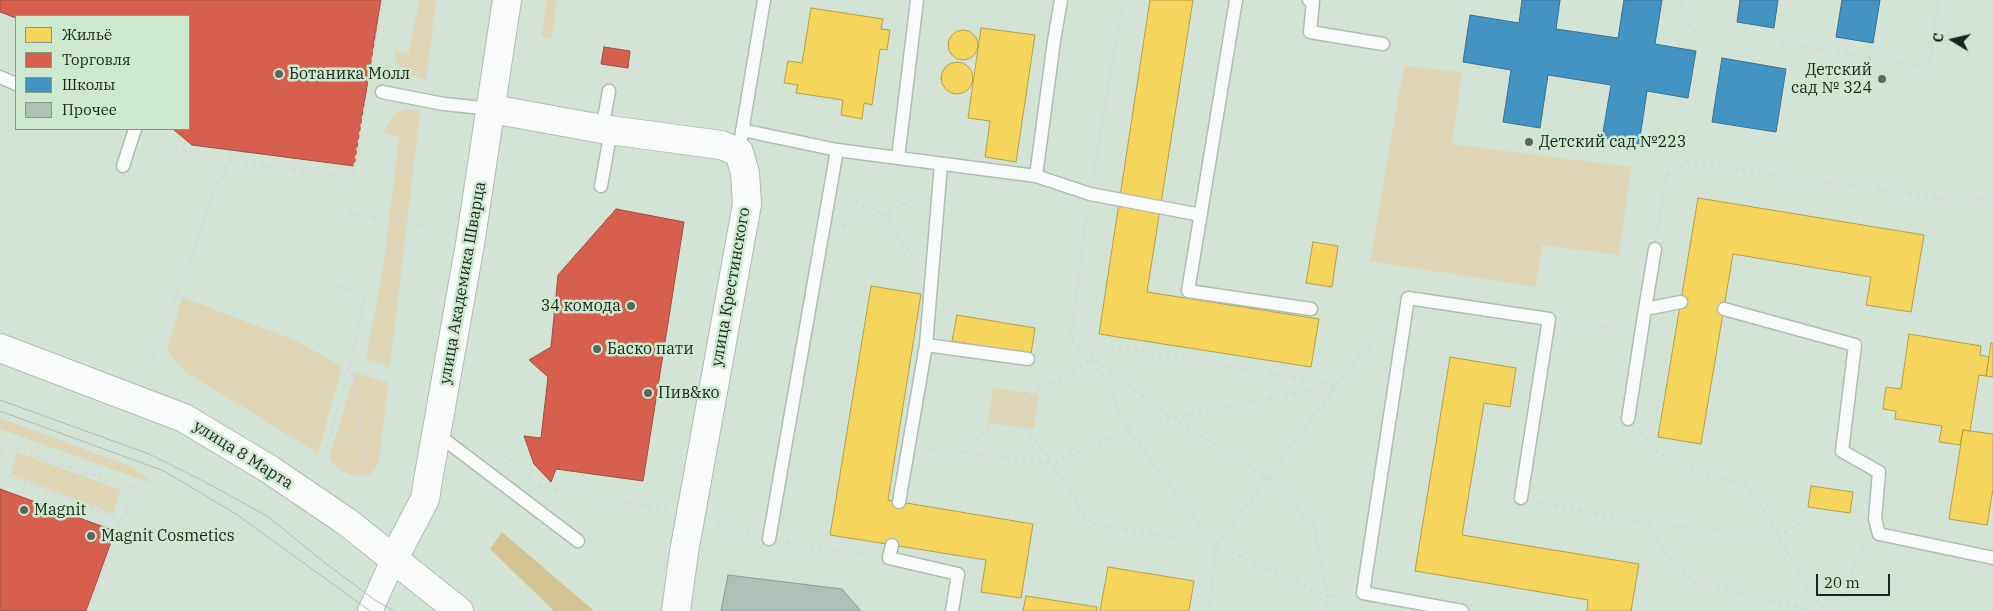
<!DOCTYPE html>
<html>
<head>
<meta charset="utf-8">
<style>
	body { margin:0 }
	#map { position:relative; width:1993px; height:611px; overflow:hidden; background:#d3e3d5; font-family:"IBM Plex Serif",serif }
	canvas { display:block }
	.legend { position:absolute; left:15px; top:15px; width:175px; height:115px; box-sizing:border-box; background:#cde9d0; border:1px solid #859a88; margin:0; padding:6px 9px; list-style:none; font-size:15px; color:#19241b }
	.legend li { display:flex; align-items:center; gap:10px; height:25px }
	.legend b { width:25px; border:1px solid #859a88 }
	.north { position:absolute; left:1928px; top:15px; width:50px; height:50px; -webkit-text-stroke:4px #cde9d0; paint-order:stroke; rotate:279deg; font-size:14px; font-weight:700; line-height:20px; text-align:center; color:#19241b }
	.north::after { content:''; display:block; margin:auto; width:18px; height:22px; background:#19241b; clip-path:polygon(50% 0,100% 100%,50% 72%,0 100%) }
	.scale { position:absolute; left:1816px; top:574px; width:74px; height:22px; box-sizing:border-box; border:2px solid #19241b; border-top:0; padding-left:6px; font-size:15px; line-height:18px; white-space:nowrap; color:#19241b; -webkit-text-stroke:4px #cde9d0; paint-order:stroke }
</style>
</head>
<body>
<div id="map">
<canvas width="1993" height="611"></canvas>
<ul class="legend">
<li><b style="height:14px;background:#f6d55c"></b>Жильё</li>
<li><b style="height:14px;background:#d6604d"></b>Торговля</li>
<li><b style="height:14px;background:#4393c3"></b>Школы</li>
<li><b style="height:14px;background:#b0c0b8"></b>Прочее</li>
</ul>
<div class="north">С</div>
<div class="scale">20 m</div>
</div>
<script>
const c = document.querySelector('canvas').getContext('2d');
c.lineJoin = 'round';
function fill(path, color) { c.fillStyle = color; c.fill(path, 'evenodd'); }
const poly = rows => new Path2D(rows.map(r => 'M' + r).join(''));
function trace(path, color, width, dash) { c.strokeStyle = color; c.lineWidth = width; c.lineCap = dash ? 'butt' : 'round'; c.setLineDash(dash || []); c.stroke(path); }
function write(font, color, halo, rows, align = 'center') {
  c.font = font + ' "IBM Plex Serif",serif'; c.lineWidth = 5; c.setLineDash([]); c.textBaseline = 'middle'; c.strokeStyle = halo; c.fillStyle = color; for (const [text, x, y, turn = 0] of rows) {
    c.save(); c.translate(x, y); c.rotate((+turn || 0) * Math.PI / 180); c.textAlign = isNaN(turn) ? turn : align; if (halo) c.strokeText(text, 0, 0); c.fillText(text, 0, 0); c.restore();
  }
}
const green = poly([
	[419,0,436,0,426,80,403,72,396,63,395,50,409,53],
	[547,0,557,0,551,39,541,36],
	[1404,66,1462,72,1452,144,1631,167,1619,255,1542,245,1536,287,1370,261],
	[403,109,420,111,390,366,366,359,384,264,399,136,383,134,392,117],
	[182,297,299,342,342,367,318,453,184,371,167,350],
	[355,372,388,383,379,463,370,475,354,476,340,470,329,460],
	[993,388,1039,394,1034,429,988,423],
	[0,418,133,467,154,484,0,429],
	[17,452,121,490,112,513,10,474]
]);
const forest = poly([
	[502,532,594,611,554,611,490,549]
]);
const homes = poly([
	[1150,0,1193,0,1147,292,1319,319,1311,367,1099,334,1150,0],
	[811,8,883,19,881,29,890,30,887,50,880,49,872,105,864,103,862,119,841,115,843,100,796,93,798,85,784,83,788,61,802,63,811,8],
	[981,28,1035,35,1016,162,985,157,990,121,968,118,981,28],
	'948 45a15 15 0 1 1 30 0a15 15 0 1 1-30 0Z',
	'941 78a16 16 0 1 1 32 0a16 16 0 1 1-32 0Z',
	[1698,198,1924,235,1911,312,1866,305,1871,277,1733,254,1701,444,1658,437,1698,198],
	[1313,242,1338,246,1332,287,1306,283,1313,242],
	[871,286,921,294,888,500,1033,524,1021,598,981,592,986,560,830,535,871,286],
	[957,315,1035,328,1031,354,952,341,957,315],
	[1909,334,1981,346,1980,355,1989,357,1986,376,1979,375,1970,431,1963,430,1960,445,1939,442,1942,426,1895,419,1896,411,1883,409,1886,387,1901,389,1909,334],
	[1991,343,1993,344,1993,377,1986,376,1991,343],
	[1450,357,1516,368,1510,407,1484,403,1462,535,1639,564,1631,611,1587,611,1588,600,1415,571,1450,357],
	[1963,430,1993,434,1993,489,1987,525,1949,519,1963,430],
	[1811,486,1853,492,1850,513,1808,507,1811,486],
	[1108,567,1194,581,1189,611,1100,611,1108,567],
	[1026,596,1097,607,1097,611,1023,611,1026,596]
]);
const shops = poly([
	[0,0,381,0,354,166,192,145,173,129,189,129,189,16,16,16,16,18,0,12,0,0],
	[604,47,630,51,628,68,601,64,604,47],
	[616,209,684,222,643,481,556,469,551,482,534,464,524,436,541,438,548,377,529,360,551,347,558,275,616,209],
	[0,489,115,531,86,611,0,611,0,489]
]);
const schools = poly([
	[1522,0,1560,0,1556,29,1618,38,1624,0,1662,0,1655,44,1696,51,1688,98,1647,91,1639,144,1602,138,1611,85,1548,75,1540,128,1503,122,1511,70,1463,62,1470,15,1519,23,1522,0],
	[1740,0,1778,0,1774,28,1737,22,1740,0],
	[1842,0,1880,0,1873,43,1836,37,1842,0],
	[1722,58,1786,69,1776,132,1712,122,1722,58]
]);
const building = poly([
	[728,575,842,589,861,611,721,611,728,575]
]);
const path = poly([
	[1680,0,1695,34],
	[1781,42,1929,68,1938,0],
	[370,76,383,0],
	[152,138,181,149,229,162,353,177,366,102],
	[552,162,553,154],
	[1093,177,1123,0],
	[847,197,883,214,914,258],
	[348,213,425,226],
	[1087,213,1071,339,1094,359,1172,418,1268,477,1314,527,1328,597,1345,595],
	[842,226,883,214,920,196],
	[1658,231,1666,176,1687,162,1962,201,1993,197],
	[1567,322,1623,329],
	[1094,360,1128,430,1216,545,1337,385,1383,328],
	[351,364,368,484],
	[151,365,211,200,229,162,232,149],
	[1011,407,1052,463,1128,430,1172,418,1337,385,1072,339],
	[1639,432,1657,452,1696,471,1748,486,1779,535,1808,591,1829,611],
	[0,443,127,487,135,484],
	[927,449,1052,463,1089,523,1216,545,1209,611],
	[0,453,4,441],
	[964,453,1011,407,1094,359],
	[504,454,532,480],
	[322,464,350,363,365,294,333,285],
	[0,473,122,519],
	[538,486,667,510],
	[1539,502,1648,524,1667,554,1696,582,1813,611],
	[716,523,751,534],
	[1649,524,1779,535,1812,517],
	[786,542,871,556],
	[1216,545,1328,597,1326,611],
	[88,611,135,485],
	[1836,611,1864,545]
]);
const lane = poly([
	[1236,0,1188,291,1311,309],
	[1309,0,1313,1,1310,32,1383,44],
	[0,77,16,84],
	[382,92,444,104,492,109],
	[602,129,609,91],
	[742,130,837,150,1036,176,1054,41,1061,0],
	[741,138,764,0],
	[898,158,917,0],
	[123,166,135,129],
	[1036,176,1090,194,1201,215],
	[601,186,611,130],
	[1645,309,1655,249],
	[1724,309,1855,345,1842,451,1879,472,1875,519,1879,534,1993,558],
	[926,345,1028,359],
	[1628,419,1645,309,1681,302],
	[437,434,578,541],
	[899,502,926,345,941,164],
	[769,539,837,150],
	[892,545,889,558,958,574,952,611],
	[1462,611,1363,593,1408,298,1549,319,1521,498]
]);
const street = poly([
	[370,611,394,558]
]);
const secondary = poly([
	[492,109,602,129,721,145,739,152,745,173,747,204,684,552,676,611],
	[0,348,184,418,269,469,347,522,459,611],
	[394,558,425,499,428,480,470,244,507,0]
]);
const tram = poly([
	[0,400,149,454,211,485,267,516,325,563,375,600,394,611],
	[0,411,164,471,236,514,370,611]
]);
const markers = [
	[279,74,5,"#5a675c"],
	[1882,79,5,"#5a675c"],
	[1529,142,5,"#5a675c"],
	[631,306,5,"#5a675c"],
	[597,349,5,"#5a675c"],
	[648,393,5,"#5a675c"],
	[24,510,5,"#5a675c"],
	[91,536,5,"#5a675c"]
];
const poiNames = [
	["Детский",1872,70,"right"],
	["сад № 324",1872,88,"right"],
	["Ботаника Молл",289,74],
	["Детский сад №223",1539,142],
	["34 комода",621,306,"right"],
	["Баско пати",607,349],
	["Пив&ко",658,393],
	["Magnit",34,510],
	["Magnit Cosmetics",101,536]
];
const streetNames = [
	["улица Академика Шварца",463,283,-80],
	["улица Крестинского",731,287,-80],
	["улица 8 Марта",243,455,32]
];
fill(green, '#dfd6b5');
fill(forest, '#d5c493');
fill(homes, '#f6d55c');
trace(homes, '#b4a048', 1);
fill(shops, '#d6604d');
trace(shops, '#9d4e3e', 1);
fill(schools, '#4393c3');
trace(schools, '#367291', 1);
fill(building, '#b0c0b8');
trace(building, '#8c9b94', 1);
trace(lane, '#b0bcb1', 15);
trace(street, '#b0bcb1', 26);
trace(secondary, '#b0bcb1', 30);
trace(path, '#d6dad6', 3, [4, 4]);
trace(lane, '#f8fbf9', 12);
trace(street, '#f8fbf9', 24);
trace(secondary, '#f8fbf9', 28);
trace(tram, '#b6b9b6', 1);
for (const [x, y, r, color] of markers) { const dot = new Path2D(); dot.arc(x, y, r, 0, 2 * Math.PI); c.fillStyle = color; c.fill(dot); trace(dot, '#cde9d0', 2); }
write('16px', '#19241b', '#cde9d0', poiNames, 'left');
write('16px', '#19241b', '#cde9d0', streetNames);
</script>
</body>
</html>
